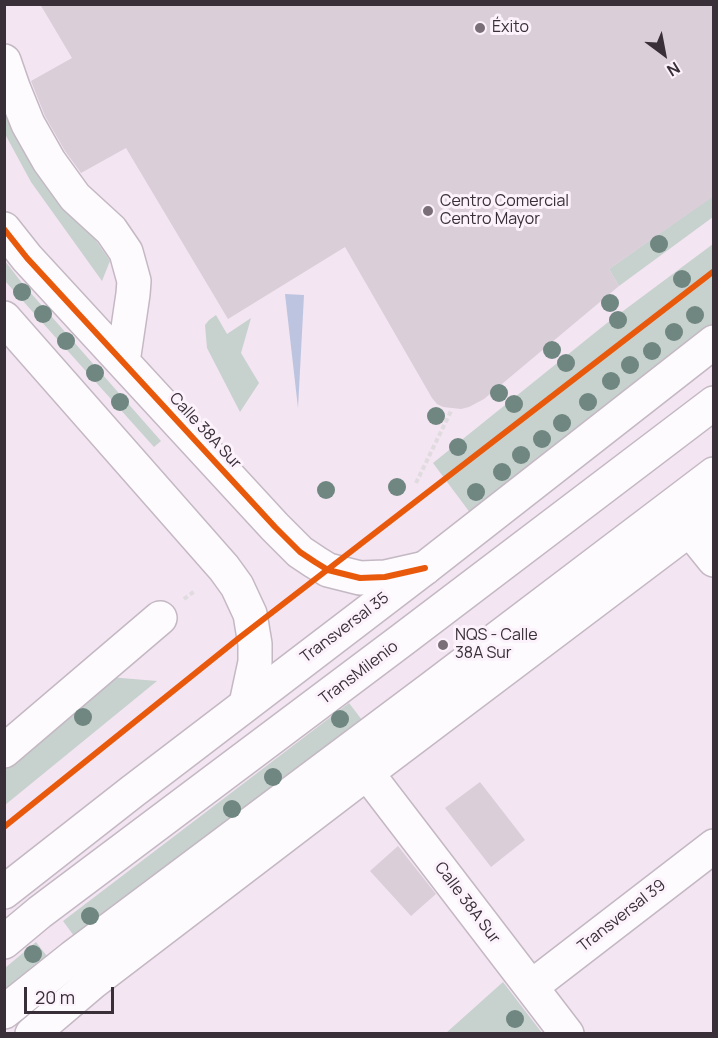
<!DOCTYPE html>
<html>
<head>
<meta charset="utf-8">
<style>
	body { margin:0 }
	#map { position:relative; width:718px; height:1038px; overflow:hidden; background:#f3e5f2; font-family:Manrope,sans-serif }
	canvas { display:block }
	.frame { position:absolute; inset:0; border:6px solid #392f38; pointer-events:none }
	.north { position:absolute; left:634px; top:24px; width:60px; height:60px; -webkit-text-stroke:4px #fcf2fc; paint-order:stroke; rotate:148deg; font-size:16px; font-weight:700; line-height:24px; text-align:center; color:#392f38 }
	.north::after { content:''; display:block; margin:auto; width:21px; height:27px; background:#392f38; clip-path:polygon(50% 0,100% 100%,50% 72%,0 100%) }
	.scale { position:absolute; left:24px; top:987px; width:90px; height:27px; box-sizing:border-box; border:3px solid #392f38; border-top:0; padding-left:8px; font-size:18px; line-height:21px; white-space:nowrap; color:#392f38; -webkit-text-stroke:4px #fcf2fc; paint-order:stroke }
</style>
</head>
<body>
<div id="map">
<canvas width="718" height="1038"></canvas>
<div class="frame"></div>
<div class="north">N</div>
<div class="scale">20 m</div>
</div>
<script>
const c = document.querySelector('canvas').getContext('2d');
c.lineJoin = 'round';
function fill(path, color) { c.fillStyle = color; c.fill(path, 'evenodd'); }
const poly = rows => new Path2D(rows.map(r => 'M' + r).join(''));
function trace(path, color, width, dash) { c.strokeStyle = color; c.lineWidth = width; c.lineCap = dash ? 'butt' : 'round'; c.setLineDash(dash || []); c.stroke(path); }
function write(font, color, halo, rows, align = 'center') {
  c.font = font + ' Manrope,sans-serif'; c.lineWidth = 6; c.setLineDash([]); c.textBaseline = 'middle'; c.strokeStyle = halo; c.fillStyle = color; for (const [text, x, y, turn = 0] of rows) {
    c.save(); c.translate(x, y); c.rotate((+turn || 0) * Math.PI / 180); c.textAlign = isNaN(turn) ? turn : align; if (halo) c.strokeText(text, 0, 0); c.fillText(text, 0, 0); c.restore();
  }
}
const green = poly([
	[4,95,53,188,80,224,95,239,110,261,102,281,31,182,5,134],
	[713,196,713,217,619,286,609,269],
	[713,244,713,327,471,514,433,463,607,323],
	[5,261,22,283,161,441,154,447,5,281],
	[216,315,227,334,251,318,241,353,259,383,240,412,207,348,205,325,209,320],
	[109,677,157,681,5,805,5,765],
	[349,703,362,720,77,940,63,921],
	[36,942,50,960,5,998,5,968],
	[503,982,542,1033,446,1033]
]);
const water = poly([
	[285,294,304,295,298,408]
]);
const building = poly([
	[40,4,714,4,714,196,609,269,619,286,484,399,469,407,461,409,443,407,437,404,432,398,345,247,228,319,126,148,81,173,65,151,45,116,31,81,72,58],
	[480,782,525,840,491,867,445,808],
	[398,846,436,894,411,916,370,871]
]);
const path = poly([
	[416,483,452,409],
	[184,599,196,590]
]);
const minor = poly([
	[4,61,13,87,28,124,49,161,75,197,111,230,126,252,134,281,133,294,123,362],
	[4,229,27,258,275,527,300,552,315,562,328,570,360,578,385,577,425,568],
	[4,318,224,568,237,586,250,614,255,644,255,662,246,704],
	[689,529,714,560],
	[4,751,160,618],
	[367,773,567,1034],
	[4,942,40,912,402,640,714,403],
	[531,987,714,846],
	[4,1012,73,957,432,688,714,474]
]);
const highway = poly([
	[4,892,133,791,425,568,714,342],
	[32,1034,92,983,367,773,714,511]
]);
const cycleway = poly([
	[4,229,27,258,275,527,300,552,315,562,328,570,360,578,385,577,425,568],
	[4,827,239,638,714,271]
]);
const trees = [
	[659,244],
	[682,279],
	[22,292],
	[610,303],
	[43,314],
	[695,315],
	[618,320],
	[674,332],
	[66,341],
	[552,350],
	[652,351],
	[566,363],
	[630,365],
	[95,373],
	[611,381],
	[499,393],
	[120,402],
	[588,402],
	[514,404],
	[436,416],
	[562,423],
	[542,439],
	[458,447],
	[521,455],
	[502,472],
	[397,487],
	[326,490],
	[476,492],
	[83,717],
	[340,719],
	[273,777],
	[232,809],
	[90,916],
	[33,954],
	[515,1019]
];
const markers = [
	[480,28,6,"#7a6f79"],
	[428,211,6,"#7a6f79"],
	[443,645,6,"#7a6f79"]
];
const poiNames = [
	["Éxito",492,28],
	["Centro Comercial",440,202],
	["Centro Mayor",440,220],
	["NQS - Calle",455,636],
	["38A Sur",455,654]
];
const streetNames = [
	["Calle 38A Sur",205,431,47],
	["Transversal 35",345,628,-37],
	["TransMilenio",359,673,-37],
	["Calle 38A Sur",467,903,53],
	["Transversal 39",622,916,-38]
];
fill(green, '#c7d1cd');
fill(water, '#bdc4e0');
fill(building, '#daced9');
trace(minor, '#c3b8c3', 36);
trace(highway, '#c3b8c3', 36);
trace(path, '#dfdbde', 4, [4.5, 3]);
trace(minor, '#fdfbfd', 33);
trace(highway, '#fdfbfd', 33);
trace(cycleway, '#e8590c', 6);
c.fillStyle = '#708680';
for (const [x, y] of trees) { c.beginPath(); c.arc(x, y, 9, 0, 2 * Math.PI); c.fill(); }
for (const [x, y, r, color] of markers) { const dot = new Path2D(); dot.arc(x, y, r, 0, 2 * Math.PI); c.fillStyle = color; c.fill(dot); trace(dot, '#fcf2fc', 2); }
write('16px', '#392f38', '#fcf2fc', poiNames, 'left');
write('16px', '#392f38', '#fcf2fc', streetNames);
</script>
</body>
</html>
